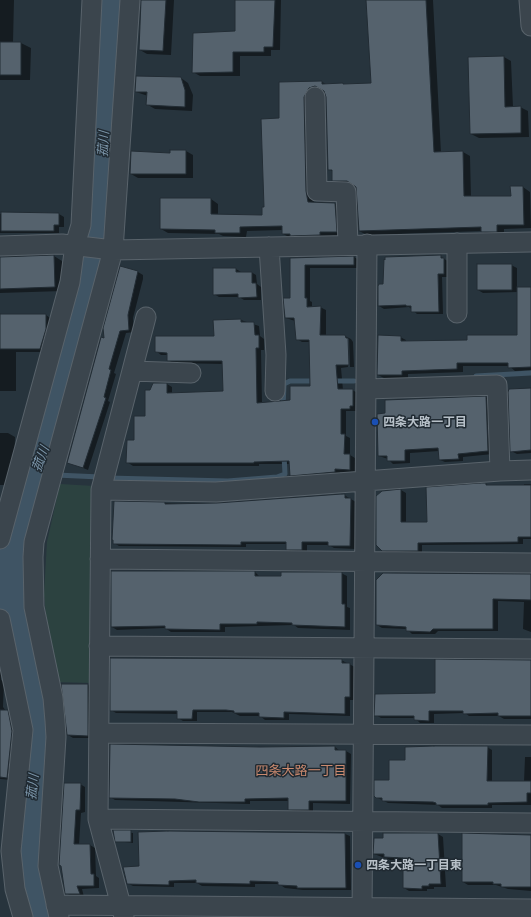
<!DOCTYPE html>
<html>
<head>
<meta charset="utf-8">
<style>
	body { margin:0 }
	canvas { display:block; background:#27343d }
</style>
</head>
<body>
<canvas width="531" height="917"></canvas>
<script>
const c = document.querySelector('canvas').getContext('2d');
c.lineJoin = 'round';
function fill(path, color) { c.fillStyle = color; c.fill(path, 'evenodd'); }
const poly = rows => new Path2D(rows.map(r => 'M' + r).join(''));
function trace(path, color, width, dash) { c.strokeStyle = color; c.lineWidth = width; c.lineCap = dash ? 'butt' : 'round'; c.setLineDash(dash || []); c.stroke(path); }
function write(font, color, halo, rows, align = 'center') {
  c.font = font + ' Figtree,"Noto Sans JP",sans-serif'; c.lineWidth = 3; c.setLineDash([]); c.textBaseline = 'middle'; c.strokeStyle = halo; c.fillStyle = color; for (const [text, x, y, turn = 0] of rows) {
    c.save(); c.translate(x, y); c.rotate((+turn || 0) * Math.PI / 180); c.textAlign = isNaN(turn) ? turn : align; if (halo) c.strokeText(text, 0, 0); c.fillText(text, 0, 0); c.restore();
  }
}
const green = poly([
	[60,484,94,486,92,683,57,682,48,639,44,594,47,542]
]);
const shadow = poly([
	[0,0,14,0,13,43,21,43,31,48,30,80,0,80],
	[142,0,174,0,171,55,147,54,140,50],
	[236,0,281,0,280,50,271,50,271,56,240,56,240,76,200,76,193,72,236,32],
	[367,0,433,0,441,153,463,152,470,156,471,197,512,197,523,187,530,192,531,228,504,229,504,235,490,236,482,231,367,235,359,231,357,186,340,184,333,180,333,172,329,169,327,96,322,90,313,95,313,196,314,203,335,204,342,208,343,236,327,236,327,239,291,238,283,234,283,230,247,231,246,237,223,236,219,234,168,233,161,229,211,199,218,204,218,215,263,216,280,119,280,83,322,82,326,84,345,85,372,84],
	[504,57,511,61,513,107,520,107,528,111,529,137,479,138,471,134],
	[181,78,188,83,193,95,192,111,155,109,148,105,148,96,136,92],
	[186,151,193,155,193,178,138,178,131,174,171,154],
	[0,214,59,214,64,217,64,227,59,227,59,233,0,233],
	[54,256,62,261,63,291,0,293,0,257],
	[440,256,449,262,449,277,442,277,443,314,417,314,409,307,384,309,379,306,384,285,385,260,390,257],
	[354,257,359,260,359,268,310,268,310,301,312,302,312,307,320,307,326,310,326,336,345,336,351,339,353,342,354,367,350,367,349,339,347,339,348,367,341,368,343,390,352,390,358,393,358,409,356,409,356,411,346,411,346,436,350,438,350,455,355,458,355,472,340,472,340,475,296,478,291,475,290,464,259,464,259,466,133,466,127,462,146,417,151,391,167,384,172,387,172,394,224,392,223,364,173,363,168,360,168,355,161,355,156,351,215,338,241,320,259,326,260,336,264,339,264,350,261,350,262,403,291,401,311,387,310,342,302,342,297,339,295,321,286,318,291,299,291,259],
	[511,265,517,268,517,288,531,288,531,370,515,371,509,366,463,366,463,372,408,374,408,378,384,378,378,375,400,337,406,340,406,342,468,341,518,336,518,292,483,293,478,290],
	[121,267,138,272,143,275,143,279,133,318,134,332,126,333,114,373,116,374,108,401,110,402,88,470,68,462,105,340],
	[236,269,241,272,251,272,256,275,257,284,261,287,261,300,244,300,239,297,219,297,214,294],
	[0,315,46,315,53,320,48,352,16,352,16,391,0,391],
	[531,389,531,453,517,454,511,451],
	[486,397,491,400,493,454,463,457,463,461,445,462,440,460,439,451,410,453,410,463,393,464,388,459,379,456,386,414,386,401],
	[0,433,8,433,15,437,14,476,6,485,0,485],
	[486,484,489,486,524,486,524,484,531,484,531,539,523,539,523,544,422,545,422,553,388,553,383,550,401,490,406,493,406,523,428,523],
	[344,495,356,502,355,549,334,548,329,545,307,545,307,552,292,552,287,549,287,544,246,544,246,547,119,546,114,543,113,525,115,525,115,502,217,504],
	[255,572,260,577,341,573,347,576,347,607,350,608,350,630,298,628,294,625,225,627,225,632,171,632,165,628,117,630,112,627],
	[531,575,531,632,523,629,524,602,498,601,498,631,438,631,435,634,412,634,407,629,382,628,377,625],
	[0,658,1,680,4,682,3,707,6,711,13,714,17,734,12,780,0,779],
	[341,660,355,667,355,700,350,700,350,716,289,714,289,720,265,720,260,716,240,716,232,712,197,712,197,721,183,721,178,718,178,714,116,713,111,710],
	[531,661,531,719,504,719,499,716,469,716,465,713,434,714,434,723,420,723,415,718,381,718,376,715],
	[88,685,93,688,93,738,73,738,68,735],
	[335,747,340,751,346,751,351,754,350,804,313,803,313,812,294,812,289,809,289,801,250,801,250,804,115,800,110,797,260,748],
	[487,747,492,750,492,782,524,782,525,757,531,757,531,805,492,805,492,808,442,808,438,805,388,803,376,797,406,761],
	[80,784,85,787,85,812,81,813,79,845,90,845,95,848,96,876,99,878,99,888,82,889,84,897,71,896,66,893,62,866],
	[114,831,133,833,133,843,116,841],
	[345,834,350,836,351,890,303,890,285,888,279,884,255,884,255,887,202,886,197,883,174,883,174,887,133,886,127,883,140,867],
	[438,834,443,837,446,887,434,887,434,889,427,889,427,891,409,891,404,888,404,860,390,860,374,854],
	[531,836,531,891,508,889,496,885,468,885,463,882]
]);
const stream = poly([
	[476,376,531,373],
	[331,381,354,381],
	[283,408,284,384,290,381,315,381],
	[38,473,48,474],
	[56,475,100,477],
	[108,478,228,481,277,477,285,474,284,455]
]);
const river = poly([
	[38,917,28,876,28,829,38,748,37,710,13,612,10,582,12,548,29,485,38,473,46,453,55,406,68,359,83,318,96,256,99,237,112,0]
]);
const building = poly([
	[141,0,166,0,163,51,139,50,141,0],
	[235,0,275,0,273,47,264,47,264,52,233,52,233,72,192,73,193,33,235,31,235,0],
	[366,0,426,0,434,152,463,151,464,196,511,196,510,186,523,186,524,225,497,225,497,232,481,232,481,227,359,231,356,187,347,181,332,181,332,170,328,170,326,97,324,91,315,86,309,88,304,97,306,191,308,202,335,203,337,232,320,232,320,235,290,236,290,234,282,234,282,226,240,227,240,233,215,233,215,230,160,229,160,198,211,198,211,214,262,215,262,207,264,207,261,119,279,118,279,82,322,81,322,84,343,83,343,84,371,83,366,0],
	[0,42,21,42,21,75,0,75,0,42],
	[504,56,505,107,521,106,521,133,470,134,468,57,504,56],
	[136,76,181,77,185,90,185,107,146,105,147,92,135,92,136,76],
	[170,150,186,150,186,174,130,174,131,151,170,153,170,150],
	[1,212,59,213,59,225,54,225,54,231,1,231,1,212],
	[54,255,55,287,0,289,0,257,54,255],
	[441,255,441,258,444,258,444,274,438,274,439,312,411,312,411,306,406,306,406,305,378,306,378,286,379,284,383,284,384,259,385,260,385,257,441,255],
	[354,256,354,265,305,265,305,298,307,298,307,307,321,306,320,335,345,335,346,338,348,338,349,365,336,365,338,389,353,389,353,406,350,406,350,409,341,409,341,434,345,434,344,454,350,454,350,470,335,469,335,472,290,476,289,461,254,462,254,463,126,463,127,440,134,440,134,416,145,416,145,390,150,390,153,383,167,383,167,393,223,391,222,361,167,361,167,353,155,352,155,336,214,336,213,320,241,319,241,322,254,322,255,335,259,335,259,348,256,348,257,403,290,400,290,386,310,386,309,340,296,340,294,318,285,318,283,298,290,298,290,258,354,256],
	[477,264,512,264,512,290,477,290,477,264],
	[120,266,138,271,128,315,129,330,120,331,109,369,111,370,104,397,106,398,83,468,67,463,101,337,104,338,103,328,120,266],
	[213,268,236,268,236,272,252,272,252,283,256,283,257,297,238,298,238,294,213,295,213,268],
	[517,287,531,287,531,367,508,368,508,363,457,363,457,369,402,371,402,375,377,375,378,335,401,336,401,341,467,340,467,335,517,335,517,287],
	[0,314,46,314,46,329,40,349,0,349,0,314],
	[531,388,531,450,510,452,508,392,509,389,531,388],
	[486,396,488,451,458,454,459,459,439,460,438,448,405,450,405,461,387,461,387,456,378,456,377,414,385,413,385,400,486,396],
	[480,483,486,483,486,485,531,485,531,537,518,537,518,542,418,543,418,551,382,551,376,545,376,496,382,491,401,489,401,522,427,522,426,487,480,483],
	[342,494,345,494,345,498,351,498,350,546,328,546,328,542,302,542,302,550,286,550,286,542,241,542,241,545,113,544,113,540,112,540,114,501,165,502,165,504,217,503,342,494],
	[111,571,255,571,255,576,281,576,281,572,342,572,342,604,345,604,345,627,292,625,292,623,257,622,257,624,220,624,220,630,165,629,165,626,111,627,111,571],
	[383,573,531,574,531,600,493,599,493,629,433,629,430,632,406,631,406,627,376,625,376,580,383,573],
	[110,658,342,659,342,663,350,663,350,697,345,697,345,714,284,712,284,718,259,717,259,713,234,713,234,711,226,710,193,710,192,719,177,719,177,711,110,711,110,658],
	[435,659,531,660,531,716,498,716,498,713,463,714,463,711,429,711,429,721,414,720,414,716,374,716,375,694,435,693,435,659],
	[61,684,88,684,88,736,67,735,61,684],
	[0,710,8,710,12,731,7,778,0,777,0,710],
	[110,744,260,747,335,746,335,750,346,750,346,801,309,801,309,810,288,810,288,798,245,799,245,802,199,802,175,799,109,798,110,744],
	[434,746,488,746,487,781,531,781,531,793,527,793,527,802,488,803,488,805,436,805,436,803,433,802,382,801,382,798,376,798,374,796,374,780,389,780,389,760,405,760,405,747,434,746],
	[64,783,81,783,80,810,76,810,74,844,90,844,91,874,94,874,94,886,77,886,80,894,65,894,61,866,59,865,64,783],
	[113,830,131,830,131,842,115,842,113,830],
	[168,831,345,833,346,888,297,888,297,886,278,885,278,882,250,881,250,884,196,883,196,880,169,881,169,885,127,884,123,867,139,866,138,832,168,831],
	[383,833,438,833,441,884,429,884,429,886,422,886,422,889,403,888,403,858,384,857,384,854,373,854,374,838,383,838,383,833],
	[462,833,531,835,531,887,501,887,501,884,493,884,493,882,462,882,462,833]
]);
const minor = poly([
	[529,0,531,26],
	[315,97,317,191,346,192,348,244],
	[457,243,457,313],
	[0,246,62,244,113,250,531,242],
	[269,247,276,355,275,391],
	[132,371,191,373],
	[366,389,497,385,500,471],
	[101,490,216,492,500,471,531,470],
	[0,539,70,282,75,245,81,225,92,0],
	[100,559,531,563],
	[0,619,23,730,11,851,15,889,23,917],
	[99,646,531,649],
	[99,733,531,735],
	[98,819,531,823],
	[56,905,531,909],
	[59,917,48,866,56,737,55,721,53,698,34,607,33,557,34,542,113,250,130,0],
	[124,917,98,819,101,490,146,317],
	[362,917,367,244]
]);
const markers = [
	[375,422,4,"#1a4fb4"],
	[358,865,4,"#1a4fb4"]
];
const poiNames = [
	["四条大路一丁目",383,422],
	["四条大路一丁目東",366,865]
];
const waterNames = [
	["菰川",104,144,-87],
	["菰川",41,459,-69],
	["菰川",33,787,-83]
];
const neighbourhoodNames = [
	["四条大路一丁目",301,771]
];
fill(green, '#2c4240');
fill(shadow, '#0007');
trace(stream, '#3f5464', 5);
trace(river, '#3f5464', 29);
fill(building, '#55626d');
trace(building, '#222c34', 1);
trace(minor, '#59636b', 21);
trace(minor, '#3b454d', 19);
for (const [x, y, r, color] of markers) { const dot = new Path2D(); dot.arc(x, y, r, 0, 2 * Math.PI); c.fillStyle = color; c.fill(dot); trace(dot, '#202a32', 1.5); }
write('bold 12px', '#b7c0c8', '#202a32', poiNames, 'left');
write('italic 13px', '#7b95a9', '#202a32', waterNames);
write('13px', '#cb8a6f', '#202a32', neighbourhoodNames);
</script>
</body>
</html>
